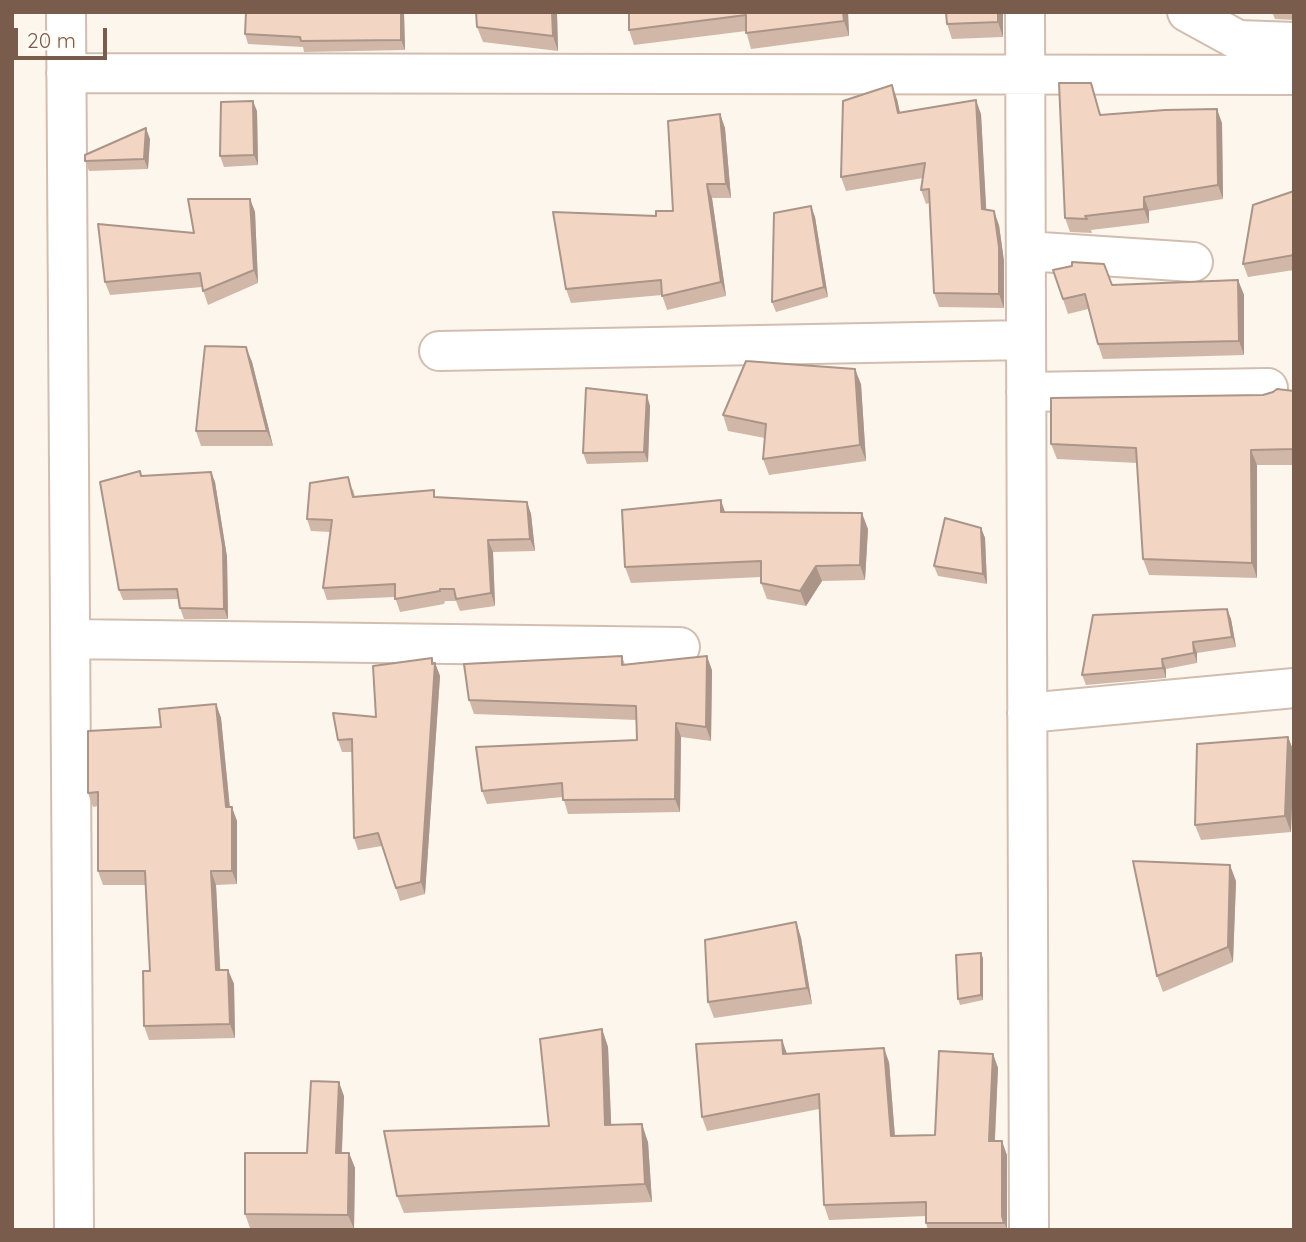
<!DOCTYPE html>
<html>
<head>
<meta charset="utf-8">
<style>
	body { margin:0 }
	#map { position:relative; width:1306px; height:1242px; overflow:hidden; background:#fdf6ec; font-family:Quicksand,sans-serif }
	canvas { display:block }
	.frame { position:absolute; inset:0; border:14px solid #7a5c4d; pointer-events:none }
	.scale { position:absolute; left:14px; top:28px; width:93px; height:32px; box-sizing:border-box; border:4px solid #7a5c4d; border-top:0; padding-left:9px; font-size:21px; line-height:24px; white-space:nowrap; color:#7a5c4d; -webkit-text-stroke:5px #fffaf3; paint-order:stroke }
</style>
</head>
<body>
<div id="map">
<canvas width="1306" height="1242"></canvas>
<div class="frame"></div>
<div class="scale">20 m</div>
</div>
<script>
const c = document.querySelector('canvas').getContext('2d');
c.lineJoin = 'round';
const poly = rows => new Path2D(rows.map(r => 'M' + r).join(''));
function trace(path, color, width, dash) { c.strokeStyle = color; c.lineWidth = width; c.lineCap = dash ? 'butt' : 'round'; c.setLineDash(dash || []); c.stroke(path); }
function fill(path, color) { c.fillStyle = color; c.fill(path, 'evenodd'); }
const minor = poly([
	[66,12,74,1230],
	[1025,12,1029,1230],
	[1187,12,1238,40,1294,42],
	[66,73,1294,75],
	[1026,251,1193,262],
	[439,351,1026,340],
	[1026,392,1268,388],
	[70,639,680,647],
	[1027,713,1294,688]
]);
const wall = poly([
	[246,12,404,12,405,50,304,52,303,47,248,44,245,34],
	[557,12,558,51,483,42,477,27],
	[629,12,848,12,849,36,751,49,746,31,634,45,629,30],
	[1003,12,1003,37,952,39,947,24],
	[1272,12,1294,12,1294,20,1275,19],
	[1091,83,1101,115,1222,123,1223,199,1149,211,1149,223,1091,230,1092,233,1070,232,1065,218],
	[897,99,900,113,981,114,986,210,999,225,1004,261,1004,308,939,307,934,293,929,203,926,204,921,190,923,178,846,191,841,177],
	[257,111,258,165,224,167,220,156],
	[720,114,725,128,731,198,712,198,726,296,667,310,662,295,571,303,566,289,656,216,673,211],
	[150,139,148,169,89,171,85,161],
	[1294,191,1294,270,1248,277,1243,264],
	[250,199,255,212,258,283,208,305,202,287,110,295,105,282,194,233],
	[811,206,815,217,828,297,776,312,772,302],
	[1053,270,1112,285,1238,280,1244,295,1244,355,1103,359,1098,344,1088,309,1068,314],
	[246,347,252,362,273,446,201,446,196,431],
	[861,384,866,461,769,475,763,459,765,438,728,431,723,415],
	[1294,391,1294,465,1257,465,1257,578,1149,575,1143,559,1137,463,1057,459,1051,444,1263,395],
	[650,406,648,462,587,464,583,453],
	[140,471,142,476,211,472,215,482,227,557,228,619,184,619,180,608,178,599,123,600,119,590],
	[353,489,355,497,436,497,527,502,531,514,535,551,493,552,495,606,460,611,456,601,445,601,444,604,400,612,395,597,327,600,323,588,331,532,311,531,307,519],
	[725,512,868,529,865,580,822,581,806,606,767,599,761,583,761,577,631,583,625,567],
	[981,528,985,538,987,584,938,576,934,566],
	[1227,609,1231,619,1236,647,1197,653,1197,663,1166,669,1166,678,1086,685,1082,675],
	[622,656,625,665,712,670,711,741,681,737,680,812,568,814,563,797,487,804,482,791,637,740,637,720,474,714,469,700],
	[435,663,440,676,425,894,400,901,382,846,358,850,354,838,352,752,342,752,338,740,376,717],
	[216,704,221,718,230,807,237,821,237,884,216,885,220,970,228,970,234,984,235,1038,149,1040,144,1026,150,971,145,885,103,885,98,871,98,806,93,807,88,793,161,727],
	[1288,737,1294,752,1291,832,1201,840,1195,825],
	[1236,881,1233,962,1163,992,1157,976],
	[796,922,801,938,812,1004,714,1018,708,1002],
	[983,958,983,1000,960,1005,958,999],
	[602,1029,608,1047,611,1125,648,1142,652,1202,404,1213,397,1196,549,1126],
	[782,1040,787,1054,889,1062,895,1136,935,1135,993,1054,998,1068,995,1141,1007,1155,1007,1230,928,1230,926,1223,926,1216,829,1220,824,1205,819,1109,707,1131,702,1117],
	[344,1096,342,1153,349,1153,355,1168,354,1229,250,1228,245,1214,307,1153]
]);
const shadedWall = poly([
	[401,12,404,12,405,50,401,40],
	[552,12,557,12,558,51,553,36],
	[843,12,848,12,849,36,844,21],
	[998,12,1003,12,1003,37,998,22],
	[892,85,897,99,903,127,898,113],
	[976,100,981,114,987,223,982,209],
	[253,101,257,111,258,165,254,155],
	[1217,109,1222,123,1223,199,1218,185],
	[720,114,725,128,731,198,726,184],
	[146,128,150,139,148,169,144,159],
	[707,184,712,198,726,296,721,282],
	[1144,197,1149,211,1149,223,1144,209],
	[250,199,255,212,258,283,254,270],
	[811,206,815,217,828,297,824,287],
	[994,211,999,225,1004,261,1004,308,999,294],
	[1238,280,1244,295,1244,355,1239,341],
	[246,347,252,362,273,446,267,431],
	[855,369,861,384,866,461,860,445],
	[647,395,650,406,648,462,644,452],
	[1251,450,1257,465,1257,578,1252,563],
	[211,472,215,482,227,557,228,619,224,609],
	[721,500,726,515,721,512],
	[527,502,531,514,535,551,530,539],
	[862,513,868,529,865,580,860,565],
	[981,528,985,538,987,584,983,574],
	[488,540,493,552,495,606,491,593],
	[816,566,822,581,806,606,800,591],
	[1227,609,1231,619,1236,647,1232,637],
	[1193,642,1197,653,1197,663,1194,653],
	[707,656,712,670,711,741,706,727],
	[432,658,435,667,435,663,440,676,425,894,421,882],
	[1162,659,1166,669,1166,678,1163,668],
	[216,704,221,718,231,821,226,807],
	[676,723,681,737,680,812,675,799],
	[1288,737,1294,752,1291,832,1285,816],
	[232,807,237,821,237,884,232,871],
	[1230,865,1236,881,1233,962,1228,947],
	[211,871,216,885,221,984,216,970],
	[796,922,801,938,812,1004,807,988],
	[981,953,983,958,983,1000,981,995],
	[228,970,234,984,235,1038,230,1024],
	[602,1029,608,1047,612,1143,605,1125],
	[782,1040,787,1054,783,1054],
	[884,1048,889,1062,896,1151,891,1136],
	[993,1054,998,1068,994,1155,989,1141],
	[339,1082,344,1096,341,1168,336,1153],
	[642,1124,648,1142,652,1202,645,1184],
	[1002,1141,1007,1155,1007,1230,1002,1216],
	[349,1153,355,1168,354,1229,348,1215]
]);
const building = poly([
	[246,12,401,12,401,40,301,41,300,37,245,34,246,12],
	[476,12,552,12,553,36,477,27,476,12],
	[629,12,843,12,844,21,746,33,746,15,629,30,629,12],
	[946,12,998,12,998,22,947,24,946,12],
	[1059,83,1091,83,1100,115,1165,110,1217,109,1218,185,1144,197,1144,209,1085,216,1087,219,1065,218,1059,83],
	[892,85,898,113,976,100,982,209,994,211,999,247,999,294,934,293,929,189,921,190,925,163,841,177,843,101,892,85],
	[253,101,254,155,220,156,221,102,253,101],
	[720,114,726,184,707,184,721,282,662,296,661,280,566,289,553,212,656,216,656,211,673,211,668,121,720,114],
	[146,128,144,159,85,161,85,155,146,128],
	[1294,191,1294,255,1243,264,1253,205,1294,191],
	[188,199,250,199,254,270,203,291,200,273,105,282,98,224,194,233,188,199],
	[811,206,824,287,772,302,774,213,811,206],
	[1072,262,1104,264,1112,285,1238,280,1239,341,1098,344,1085,294,1063,299,1053,270,1072,266,1072,262],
	[205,346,246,347,267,431,196,431,205,346],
	[746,361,855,369,860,445,763,459,766,424,723,415,746,361],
	[586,388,647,395,644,452,583,453,586,388],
	[1277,389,1294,391,1294,449,1251,450,1252,563,1143,559,1136,448,1051,444,1051,398,1263,395,1273,392,1277,389],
	[140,471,141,476,211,472,223,546,224,609,180,608,177,589,119,590,100,482,140,471],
	[348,477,353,497,434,490,434,497,527,502,530,539,488,540,491,593,456,599,454,589,440,589,440,591,395,599,395,584,323,588,332,520,307,519,310,483,348,477],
	[721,500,721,512,862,513,860,565,816,566,800,591,761,583,761,561,625,567,622,510,721,500],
	[945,518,981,528,983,574,934,566,945,518],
	[1227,609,1232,637,1193,642,1194,653,1162,659,1163,668,1082,675,1093,615,1227,609],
	[622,656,622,665,707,656,706,727,676,723,675,799,563,800,562,783,482,791,476,747,637,740,636,706,469,700,464,664,622,656],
	[432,658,432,664,435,663,421,882,396,888,378,833,354,838,352,739,338,740,333,713,376,717,373,666,432,658],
	[216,704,226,807,232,807,232,871,211,871,216,970,228,970,230,1024,144,1026,143,971,150,971,145,871,98,871,98,792,88,793,88,731,161,727,159,709,216,704],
	[1288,737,1285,816,1195,825,1197,744,1288,737],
	[1133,861,1230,865,1228,947,1157,976,1133,861],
	[796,922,807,988,708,1002,705,940,796,922],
	[981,953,981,995,958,999,956,955,981,953],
	[602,1029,605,1125,642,1124,645,1184,397,1196,384,1131,549,1126,540,1039,602,1029],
	[782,1040,783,1054,884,1048,891,1136,935,1135,939,1051,993,1054,989,1141,1002,1141,1002,1216,1004,1223,926,1223,926,1202,824,1205,819,1094,702,1117,696,1044,782,1040],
	[311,1081,339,1082,336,1153,349,1153,348,1215,245,1214,245,1153,307,1153,311,1081]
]);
trace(minor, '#d1beb0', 42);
trace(minor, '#fff', 38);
fill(wall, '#d1b7a8');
fill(shadedWall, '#aa9588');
fill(building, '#f3d5c3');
trace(building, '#aa9588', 2);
</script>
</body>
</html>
